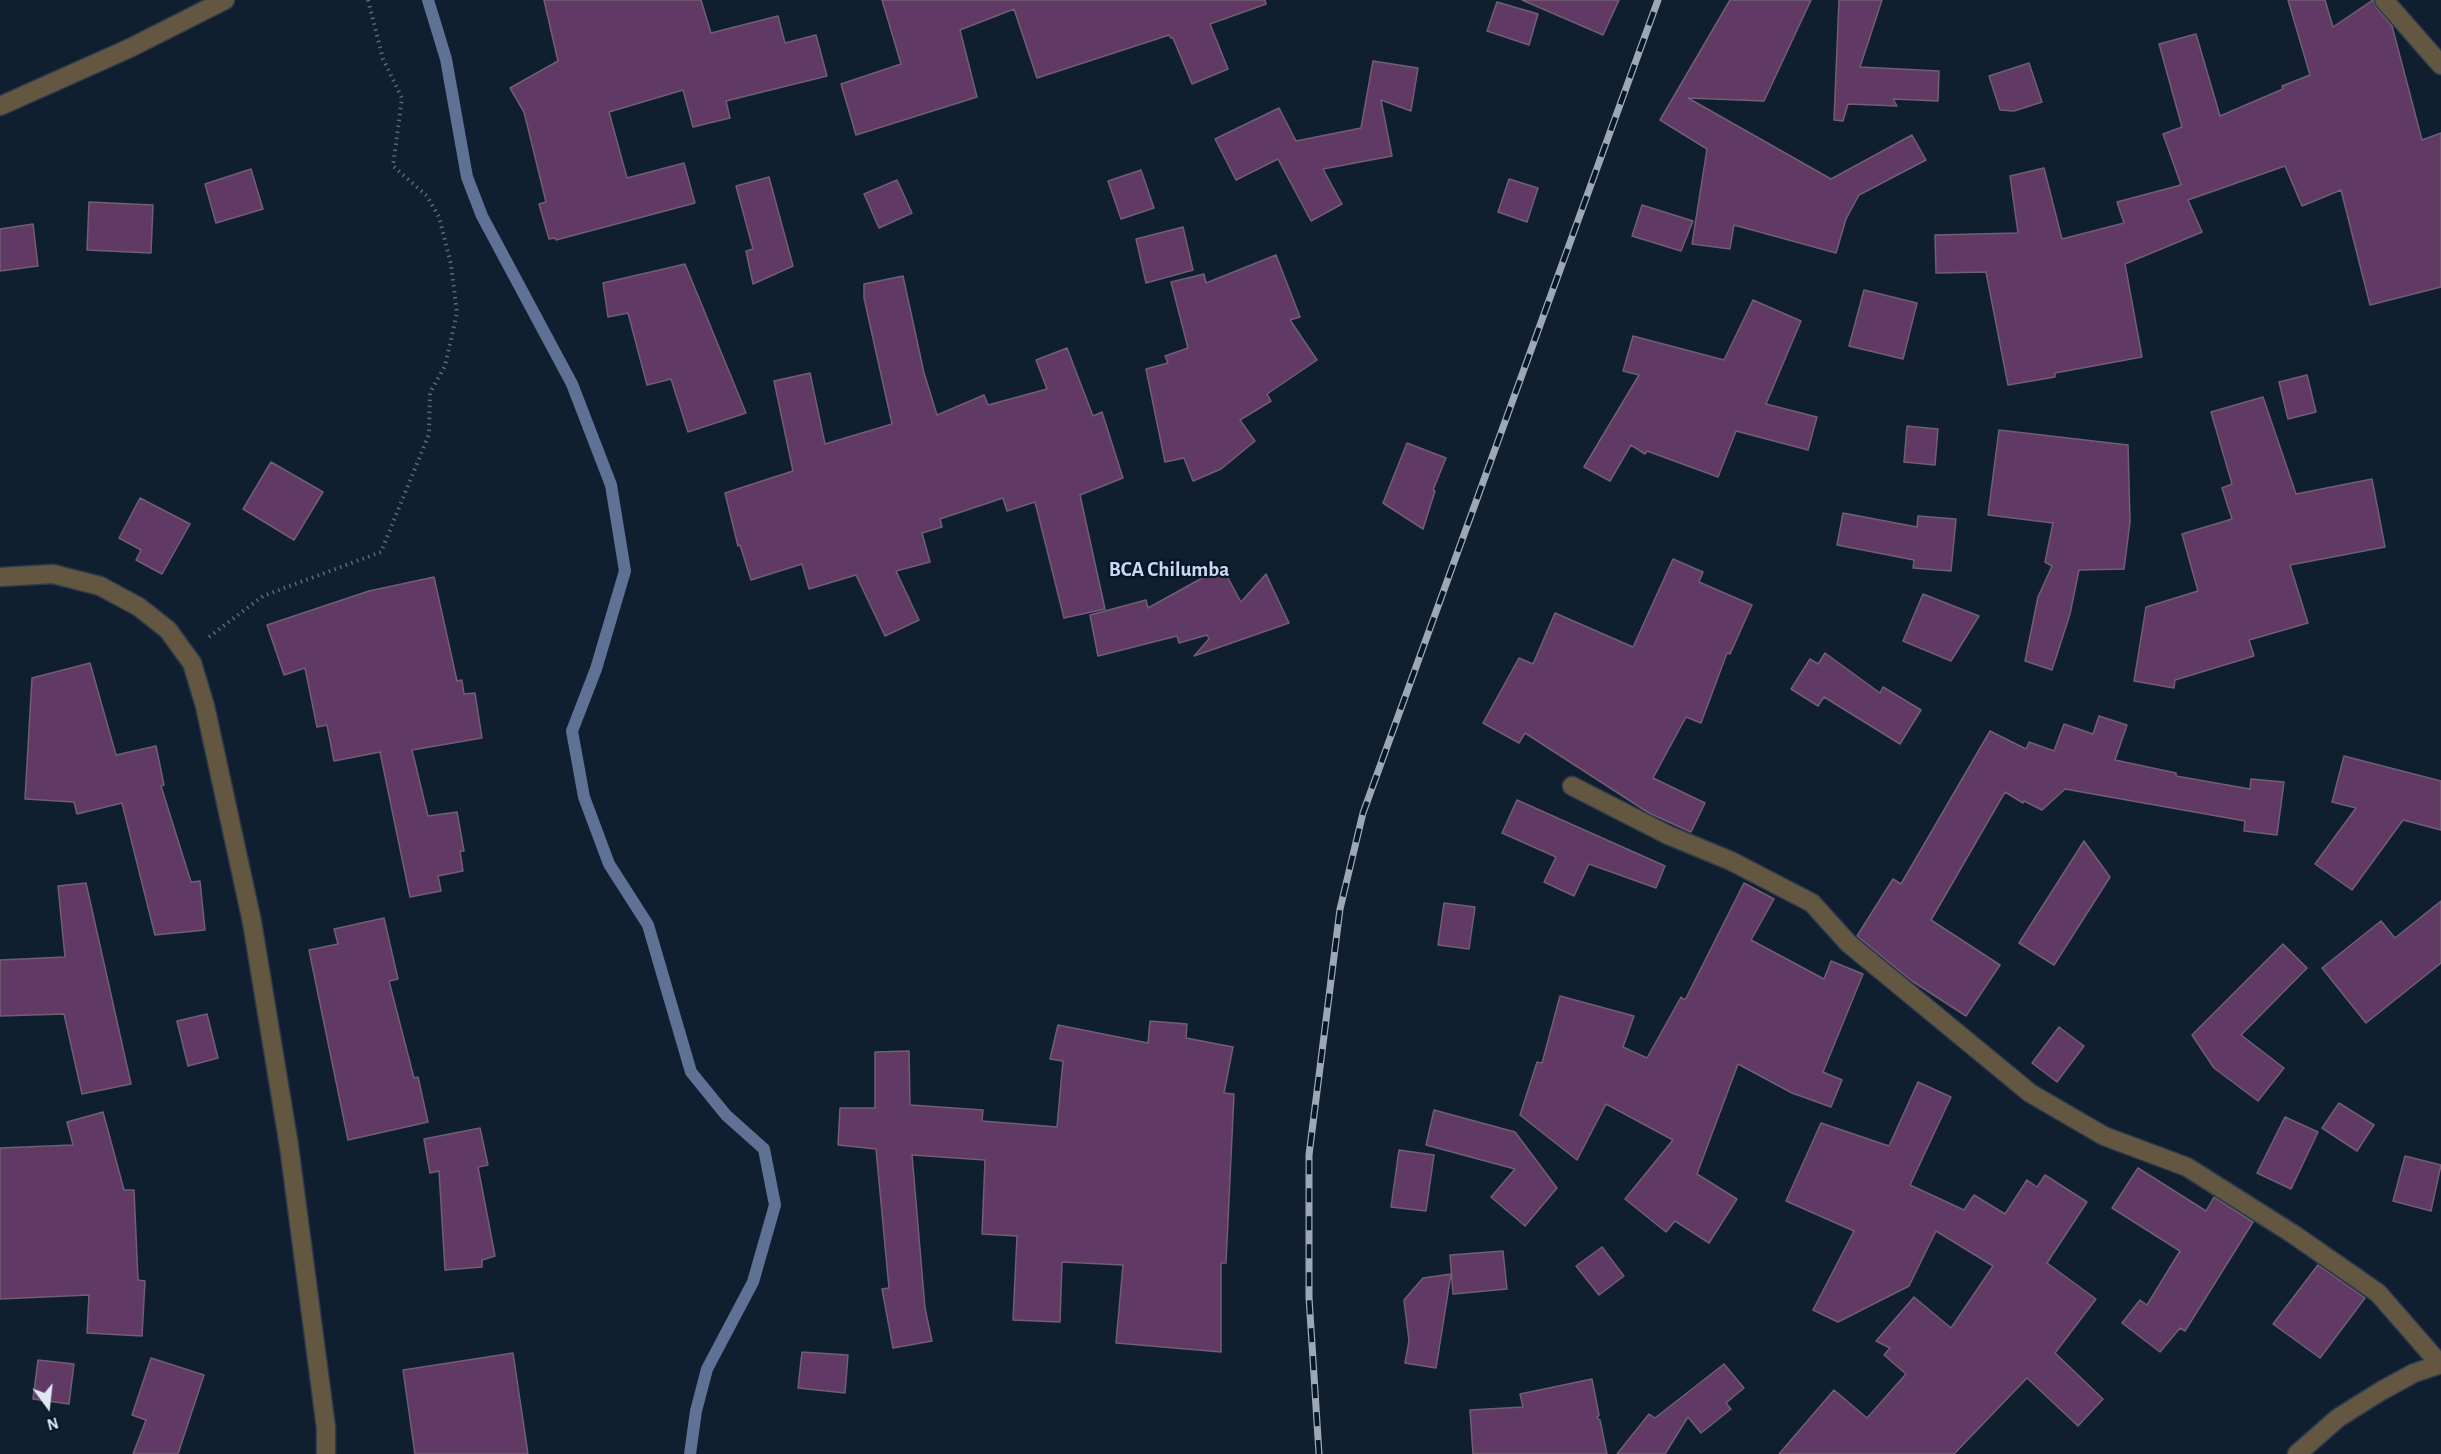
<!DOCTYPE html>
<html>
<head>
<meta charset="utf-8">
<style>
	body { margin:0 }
	#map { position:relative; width:2441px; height:1454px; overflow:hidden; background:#101f30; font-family:"Alegreya Sans",sans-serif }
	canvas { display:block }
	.north { position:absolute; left:18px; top:1376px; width:60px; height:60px; -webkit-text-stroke:4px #071626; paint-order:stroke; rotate:165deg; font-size:16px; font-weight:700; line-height:24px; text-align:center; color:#dfe9f5 }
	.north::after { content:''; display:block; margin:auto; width:21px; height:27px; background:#dfe9f5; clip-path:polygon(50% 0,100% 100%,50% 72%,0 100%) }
</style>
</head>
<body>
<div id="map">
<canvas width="2441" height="1454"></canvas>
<div class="north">N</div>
</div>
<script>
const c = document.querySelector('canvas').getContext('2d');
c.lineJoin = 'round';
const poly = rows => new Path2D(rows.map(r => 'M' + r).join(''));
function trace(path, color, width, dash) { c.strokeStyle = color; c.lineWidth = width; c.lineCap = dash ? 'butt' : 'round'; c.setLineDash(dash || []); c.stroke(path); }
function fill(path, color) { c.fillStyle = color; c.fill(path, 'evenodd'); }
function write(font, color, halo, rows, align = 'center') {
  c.font = font + ' "Alegreya Sans",sans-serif'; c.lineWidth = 4.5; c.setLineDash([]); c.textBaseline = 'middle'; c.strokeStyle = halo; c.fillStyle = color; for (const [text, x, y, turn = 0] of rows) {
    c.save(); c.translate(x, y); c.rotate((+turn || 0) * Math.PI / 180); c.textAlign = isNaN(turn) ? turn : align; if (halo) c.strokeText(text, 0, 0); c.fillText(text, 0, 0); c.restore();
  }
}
const stream = poly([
	[428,0,446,59,467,177,482,216,572,384,611,485,625,571,596,669,572,731,584,797,609,864,648,925,691,1072,726,1115,764,1149,775,1205,753,1282,707,1369,696,1411,690,1454]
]);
const building = poly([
	[544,0,701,0,711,33,778,16,785,43,816,35,827,76,726,101,730,118,693,127,683,90,609,112,627,178,684,163,695,203,556,240,555,238,549,239,539,204,546,202,524,112,510,88,558,61,544,0],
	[882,0,1265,0,1266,4,1210,24,1228,69,1192,84,1173,38,1171,38,1169,35,1037,78,1014,9,960,30,977,97,856,135,841,84,901,64,882,0],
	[1522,0,1619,0,1603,35,1522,0],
	[1730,0,1811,0,1764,101,1688,98,1831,179,1912,135,1926,160,1859,195,1846,219,1836,253,1734,225,1730,249,1692,244,1707,149,1660,120,1730,0],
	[1839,0,1882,0,1860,67,1939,71,1938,101,1893,99,1897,106,1848,104,1843,121,1834,120,1839,0],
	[2288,0,2325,0,2333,27,2373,0,2376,7,2392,26,2422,140,2441,133,2441,287,2370,305,2341,190,2302,206,2285,166,2188,200,2202,232,2125,264,2142,357,2055,373,2055,377,2008,385,1986,272,1936,273,1935,235,2018,233,2010,176,2044,168,2062,239,2124,223,2117,202,2181,185,2163,134,2182,127,2159,44,2196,34,2220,116,2283,89,2282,86,2310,75,2288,0],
	[1497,2,1538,14,1529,45,1487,31,1497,2],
	[1373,61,1418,68,1411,111,1381,100,1392,156,1323,169,1342,204,1311,221,1278,159,1236,180,1215,139,1279,108,1296,141,1361,128,1373,61],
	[2029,63,2042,102,2014,111,2000,110,1989,76,2029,63],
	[251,169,263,209,216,223,205,184,251,169],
	[1141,170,1154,208,1121,219,1108,181,1141,170],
	[769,177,793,266,753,284,746,251,753,249,736,186,769,177],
	[1509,179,1538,188,1527,222,1498,212,1509,179],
	[897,180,912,213,879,228,864,194,897,180],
	[89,202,153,205,151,253,87,250,89,202],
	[1642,205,1693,221,1681,251,1632,236,1642,205],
	[33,224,38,266,0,271,0,229,33,224],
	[1183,227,1193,270,1146,283,1136,239,1183,227],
	[1276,255,1300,317,1290,320,1317,360,1267,394,1271,401,1240,420,1255,441,1221,469,1193,481,1184,458,1165,462,1146,369,1168,363,1165,356,1188,348,1171,282,1204,274,1206,283,1276,255],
	[685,264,746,413,688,432,671,379,647,385,628,313,608,317,603,283,685,264],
	[903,276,924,373,937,415,984,395,988,405,1047,389,1036,360,1067,348,1093,416,1102,412,1123,478,1080,495,1105,609,1064,618,1035,502,1007,511,1003,498,940,519,942,527,922,533,930,562,896,571,919,620,885,636,856,575,809,589,802,564,751,580,740,545,738,546,725,493,793,471,774,381,810,373,825,444,892,424,864,298,864,284,903,276],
	[1864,290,1917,303,1903,359,1849,346,1864,290],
	[1753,300,1801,321,1766,404,1817,417,1808,450,1736,431,1718,477,1647,451,1645,454,1631,445,1610,481,1584,467,1639,375,1623,371,1633,336,1724,360,1753,300],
	[2307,375,2316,412,2288,419,2279,382,2307,375],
	[2263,397,2296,494,2372,479,2385,547,2290,565,2308,623,2249,640,2254,656,2175,680,2174,688,2134,681,2146,607,2198,591,2182,534,2232,519,2222,488,2232,484,2211,412,2263,397],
	[1907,426,1938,429,1935,465,1904,462,1907,426],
	[1999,430,2128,445,2130,522,2124,569,2079,570,2070,614,2052,670,2025,661,2038,597,2052,566,2045,562,2053,523,1988,515,1999,430],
	[1407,443,1446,458,1433,490,1435,491,1423,529,1383,503,1407,443],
	[271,462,323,492,294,540,243,509,271,462],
	[140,498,190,524,162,574,136,560,141,550,119,538,140,498],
	[1843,513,1917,527,1918,516,1956,519,1951,571,1913,568,1914,560,1837,545,1843,513],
	[1673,559,1703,572,1699,582,1752,605,1730,654,1727,653,1701,723,1686,717,1653,778,1705,803,1691,832,1649,813,1525,733,1519,743,1483,723,1519,658,1533,664,1555,613,1633,647,1673,559],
	[1222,567,1241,602,1266,574,1289,623,1194,656,1209,639,1207,635,1179,643,1177,636,1098,656,1090,615,1146,600,1148,608,1222,567],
	[434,577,457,681,462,680,464,694,475,693,482,738,412,750,428,816,457,812,464,851,460,851,463,871,438,876,441,891,410,897,380,752,334,761,327,725,317,727,305,668,284,675,267,625,369,591,434,577],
	[1923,594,1979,616,1951,661,1903,641,1923,594],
	[1825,653,1880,693,1883,687,1921,710,1900,744,1824,697,1818,706,1791,689,1810,659,1818,664,1825,653],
	[90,663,116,755,156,746,164,785,161,786,191,882,200,881,205,930,155,935,122,803,77,814,74,802,25,799,32,678,90,663],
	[2099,716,2127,725,2115,760,2176,773,2176,776,2250,789,2251,779,2284,782,2277,835,2244,831,2245,821,2065,789,2042,810,2024,801,2023,803,2005,792,1931,920,2000,965,1966,1016,1912,981,1857,936,1893,879,1901,884,1990,731,2026,749,2029,742,2054,751,2064,724,2093,734,2099,716],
	[2344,756,2441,781,2441,830,2403,820,2352,890,2315,864,2356,808,2332,802,2344,756],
	[1517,800,1665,866,1656,888,1589,864,1574,896,1544,882,1556,857,1502,833,1517,800],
	[2084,841,2110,877,2054,965,2019,943,2084,841],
	[86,883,131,1084,82,1094,64,1014,0,1016,0,960,65,957,58,886,86,883],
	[1744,883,1774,899,1751,940,1824,979,1831,961,1863,974,1823,1072,1842,1080,1831,1107,1792,1093,1738,1064,1697,1174,1737,1199,1709,1243,1675,1221,1666,1232,1625,1199,1673,1140,1606,1104,1577,1160,1520,1115,1537,1062,1542,1063,1560,996,1634,1016,1623,1047,1647,1058,1681,997,1685,1000,1744,883],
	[2441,901,2441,963,2366,1023,2322,968,2381,921,2395,938,2441,901],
	[1444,903,1475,907,1469,949,1438,945,1444,903],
	[384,918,398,979,389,981,414,1078,418,1077,428,1122,348,1140,309,950,338,944,334,929,384,918],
	[2283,944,2307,968,2241,1035,2284,1068,2258,1101,2214,1068,2192,1035,2283,944],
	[207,1014,218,1058,188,1066,177,1021,207,1014],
	[1150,1021,1187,1024,1186,1038,1233,1047,1224,1093,1234,1094,1226,1263,1221,1263,1221,1352,1116,1343,1123,1265,1062,1262,1060,1322,1013,1320,1017,1236,982,1234,985,1160,912,1155,925,1308,932,1341,893,1348,882,1289,889,1288,876,1149,838,1145,840,1108,875,1108,875,1052,909,1051,910,1105,983,1110,982,1121,1057,1127,1063,1061,1050,1059,1058,1025,1148,1043,1150,1021],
	[2059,1027,2084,1046,2057,1082,2032,1063,2059,1027],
	[1918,1082,1951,1097,1910,1185,1964,1210,1974,1195,2005,1214,2027,1180,2037,1187,2045,1175,2087,1202,2047,1263,2096,1299,2055,1353,2103,1399,2078,1426,2027,1378,1954,1454,1779,1454,1834,1390,1867,1418,1906,1374,1884,1355,1890,1348,1876,1341,1914,1297,1951,1328,1993,1266,1936,1231,1909,1286,1838,1322,1813,1310,1854,1231,1786,1201,1821,1123,1889,1146,1918,1082],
	[2339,1103,2374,1125,2357,1151,2322,1128,2339,1103],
	[1434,1110,1515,1132,1557,1188,1525,1226,1491,1197,1515,1169,1426,1145,1434,1110],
	[103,1112,124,1190,134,1190,138,1280,145,1281,142,1336,87,1333,89,1295,0,1299,0,1148,73,1145,67,1122,103,1112],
	[2285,1117,2318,1132,2291,1189,2257,1173,2285,1117],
	[480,1128,488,1165,478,1167,495,1256,482,1260,482,1267,445,1270,439,1171,430,1173,424,1139,480,1128],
	[1399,1150,1434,1155,1426,1211,1391,1207,1399,1150],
	[2405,1156,2441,1165,2431,1211,2393,1201,2405,1156],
	[2138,1168,2206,1211,2214,1197,2253,1222,2185,1331,2180,1328,2160,1352,2122,1323,2140,1300,2147,1305,2180,1251,2112,1208,2138,1168],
	[1602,1247,1624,1276,1599,1295,1576,1266,1602,1247],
	[1503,1251,1507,1289,1453,1294,1450,1255,1503,1251],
	[2318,1265,2365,1298,2320,1358,2273,1324,2318,1265],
	[1451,1274,1436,1368,1405,1363,1409,1341,1404,1300,1423,1278,1451,1274],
	[802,1352,848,1355,845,1393,798,1388,802,1352],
	[513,1353,528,1454,415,1454,403,1370,513,1353],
	[151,1358,204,1375,178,1454,133,1454,146,1420,132,1415,151,1358],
	[38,1360,74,1364,69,1404,33,1399,38,1360],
	[1724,1364,1744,1388,1726,1403,1731,1409,1701,1433,1688,1417,1665,1454,1617,1454,1649,1414,1655,1418,1724,1364],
	[1592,1379,1599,1415,1597,1418,1600,1420,1607,1454,1473,1454,1470,1410,1523,1407,1520,1394,1592,1379]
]);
const path = poly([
	[209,637,263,596,381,552,429,434,430,393,445,366,457,313,451,264,439,217,427,196,393,166,402,98,383,59,368,0]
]);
const minor = poly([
	[2384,0,2441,65],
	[0,106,130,48,225,0],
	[0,577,53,574,100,586,139,607,168,630,192,663,205,706,252,922,289,1146,326,1428,326,1454],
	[1572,786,1668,835,1731,861,1812,903,1848,943,2030,1093,2104,1136,2187,1167,2293,1234,2378,1293,2440,1364],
	[2297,1454,2338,1418,2381,1391,2414,1373,2441,1364]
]);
const rail = poly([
	[1319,1454,1309,1297,1309,1155,1340,909,1363,813,1658,0]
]);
const quarterNames = [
	["BCA Chilumba",1169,570]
];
trace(stream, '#5f7295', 12);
fill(building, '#603a64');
trace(building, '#715e73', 1.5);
trace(minor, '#2d3b4c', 21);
trace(path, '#5b6877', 4, [1.5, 4.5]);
trace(minor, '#645741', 18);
trace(rail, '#9ca8b5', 7);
trace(rail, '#071626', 4.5, [14]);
write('bold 21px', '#c7dbf2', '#071626', quarterNames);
</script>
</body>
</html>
